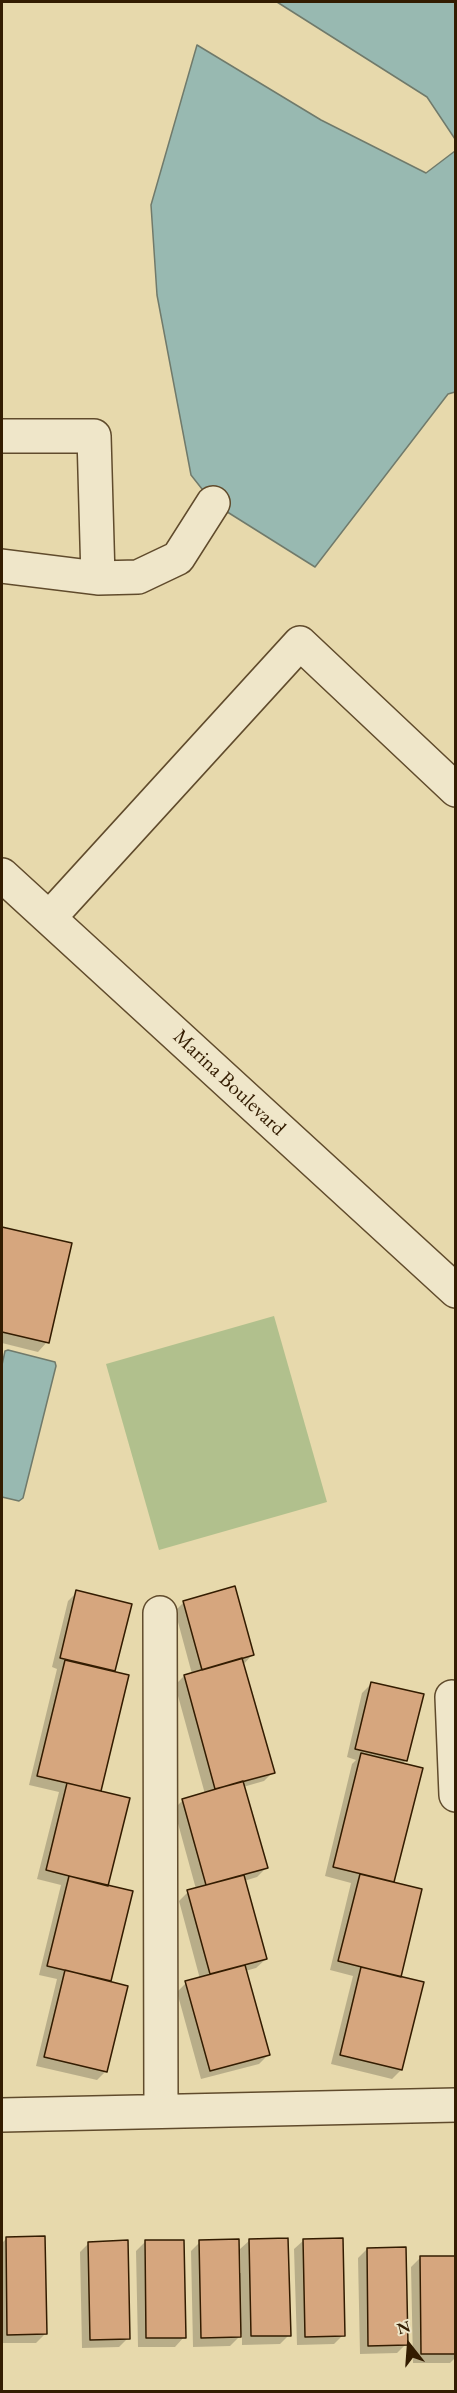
<!DOCTYPE html>
<html>
<head>
<meta charset="utf-8">
<style>
	body { margin:0 }
	#map { position:relative; width:457px; height:2393px; overflow:hidden; background:#e7d9ac; font-family:"EB Garamond",serif }
	canvas { display:block }
	.frame { position:absolute; inset:0; border:3px solid #331c01; pointer-events:none }
	.north { position:absolute; left:379px; top:2315px; width:60px; height:60px; -webkit-text-stroke:4px #efe6c9; paint-order:stroke; rotate:343deg; font-size:16px; font-weight:700; line-height:24px; text-align:center; color:#331c01 }
	.north::after { content:''; display:block; margin:auto; width:21px; height:27px; background:#331c01; clip-path:polygon(50% 0,100% 100%,50% 72%,0 100%) }
</style>
</head>
<body>
<div id="map">
<canvas width="457" height="2393"></canvas>
<div class="frame"></div>
<div class="north">N</div>
</div>
<script>
const c = document.querySelector('canvas').getContext('2d');
c.lineJoin = 'round';
function fill(path, color) { c.fillStyle = color; c.fill(path, 'evenodd'); }
const poly = rows => new Path2D(rows.map(r => 'M' + r).join(''));
function trace(path, color, width, dash) { c.strokeStyle = color; c.lineWidth = width; c.lineCap = dash ? 'butt' : 'round'; c.setLineDash(dash || []); c.stroke(path); }
function write(font, color, halo, rows, align = 'center') {
  c.font = font + ' "EB Garamond",serif'; c.lineWidth = 4.5; c.setLineDash([]); c.textBaseline = 'middle'; c.strokeStyle = halo; c.fillStyle = color; for (const [text, x, y, turn = 0] of rows) {
    c.save(); c.translate(x, y); c.rotate((+turn || 0) * Math.PI / 180); c.textAlign = isNaN(turn) ? turn : align; if (halo) c.strokeText(text, 0, 0); c.fillText(text, 0, 0); c.restore();
  }
}
const green = poly([
	[274,1316,327,1502,159,1550,106,1364]
]);
const water = poly([
	[277,2,455,2,455,139,427,97,277,2],
	[197,45,321,120,426,173,455,151,455,392,448,394,315,567,213,503,191,475,157,295,151,205,197,45],
	[8,1350,55,1362,56,1366,23,1498,19,1501,2,1497,2,1365,5,1351,8,1350]
]);
const shadow = poly([
	[2,1228,71,1245,47,1342,38,1352,2,1343],
	[77,1592,130,1605,114,1672,127,1676,99,1792,106,1887,131,1892,109,1982,106,2071,97,2080,36,2066,57,1979,39,1975,61,1885,37,1879,59,1792,29,1785,57,1669,52,1667,68,1601],
	[184,1602,252,1655,243,1665,273,1772,264,1781,243,1787,266,1868,257,1877,244,1881,266,1959,256,1968,245,1971,268,2055,259,2064,201,2079,177,1992,186,1983,200,1979,179,1901,188,1892,196,1889,174,1809,183,1800,205,1794,175,1685,184,1676,192,1674,175,1611],
	[371,1684,406,1760,402,1765,422,1770,392,1884,399,1978,401,2070,392,2079,331,2064,353,1976,330,1970,351,1883,325,1876,352,1764,356,1760,347,1757,362,1693],
	[6,2239,45,2334,36,2343,2,2343,2,2243],
	[250,2240,289,2335,280,2344,242,2345,242,2334,230,2346,193,2347,191,2251,200,2242,238,2273,241,2273,240,2249],
	[304,2240,343,2335,334,2344,297,2345,294,2249],
	[145,2242,184,2337,175,2347,138,2347,136,2251],
	[89,2243,128,2338,119,2347,82,2348,80,2252],
	[367,2249,406,2344,397,2353,360,2354,358,2258],
	[456,2257,456,2357,450,2363,413,2363,411,2267,420,2258]
]);
const building = poly([
	[2,1227,72,1243,49,1343,2,1332,2,1227],
	[235,1586,254,1655,202,1670,183,1601,235,1586],
	[76,1590,132,1604,115,1671,60,1658,76,1590],
	[242,1658,275,1773,215,1789,184,1675,242,1658],
	[65,1660,129,1675,101,1791,37,1776,65,1660],
	[371,1682,424,1694,407,1761,355,1749,371,1682],
	[361,1753,423,1768,394,1882,333,1867,361,1753],
	[243,1781,268,1868,206,1885,182,1799,243,1781],
	[67,1783,130,1798,108,1886,46,1870,67,1783],
	[360,1874,422,1889,401,1977,338,1961,360,1874],
	[244,1875,267,1959,210,1974,187,1890,244,1875],
	[69,1876,133,1891,111,1981,47,1966,69,1876],
	[245,1965,270,2055,210,2071,185,1981,245,1965],
	[361,1967,424,1982,402,2070,340,2055,361,1967],
	[65,1970,128,1986,107,2072,44,2057,65,1970],
	[45,2236,47,2334,7,2335,6,2237,45,2236],
	[288,2238,291,2336,251,2336,249,2239,288,2238],
	[343,2238,345,2336,305,2337,303,2239,343,2238],
	[239,2239,241,2337,201,2338,199,2240,239,2239],
	[128,2240,130,2339,90,2340,88,2242,128,2240],
	[145,2240,184,2240,186,2338,146,2338,145,2240],
	[406,2247,408,2345,368,2346,367,2248,406,2247],
	[420,2256,456,2256,456,2354,421,2354,420,2256]
]);
const minor = poly([
	[2,436,94,436,98,578,2,566],
	[98,578,138,577,178,558,213,503],
	[2,875,456,1291],
	[49,918,300,643,456,790],
	[160,1613,161,2111],
	[452,1697,456,1795],
	[2,2115,456,2105]
]);
const streetNames = [
	["Marina Boulevard",229,1083,43]
];
fill(green, '#b1c08d');
fill(water, '#98b9b1');
trace(water, '#707a6b', 1.5);
fill(shadow, '#0003');
fill(building, '#d6a67e');
trace(building, '#331c01', 1.5);
trace(minor, '#604b2c', 36);
trace(minor, '#efe6c9', 33);
write('21px', '#331c01', '#efe6c9', streetNames);
</script>
</body>
</html>
